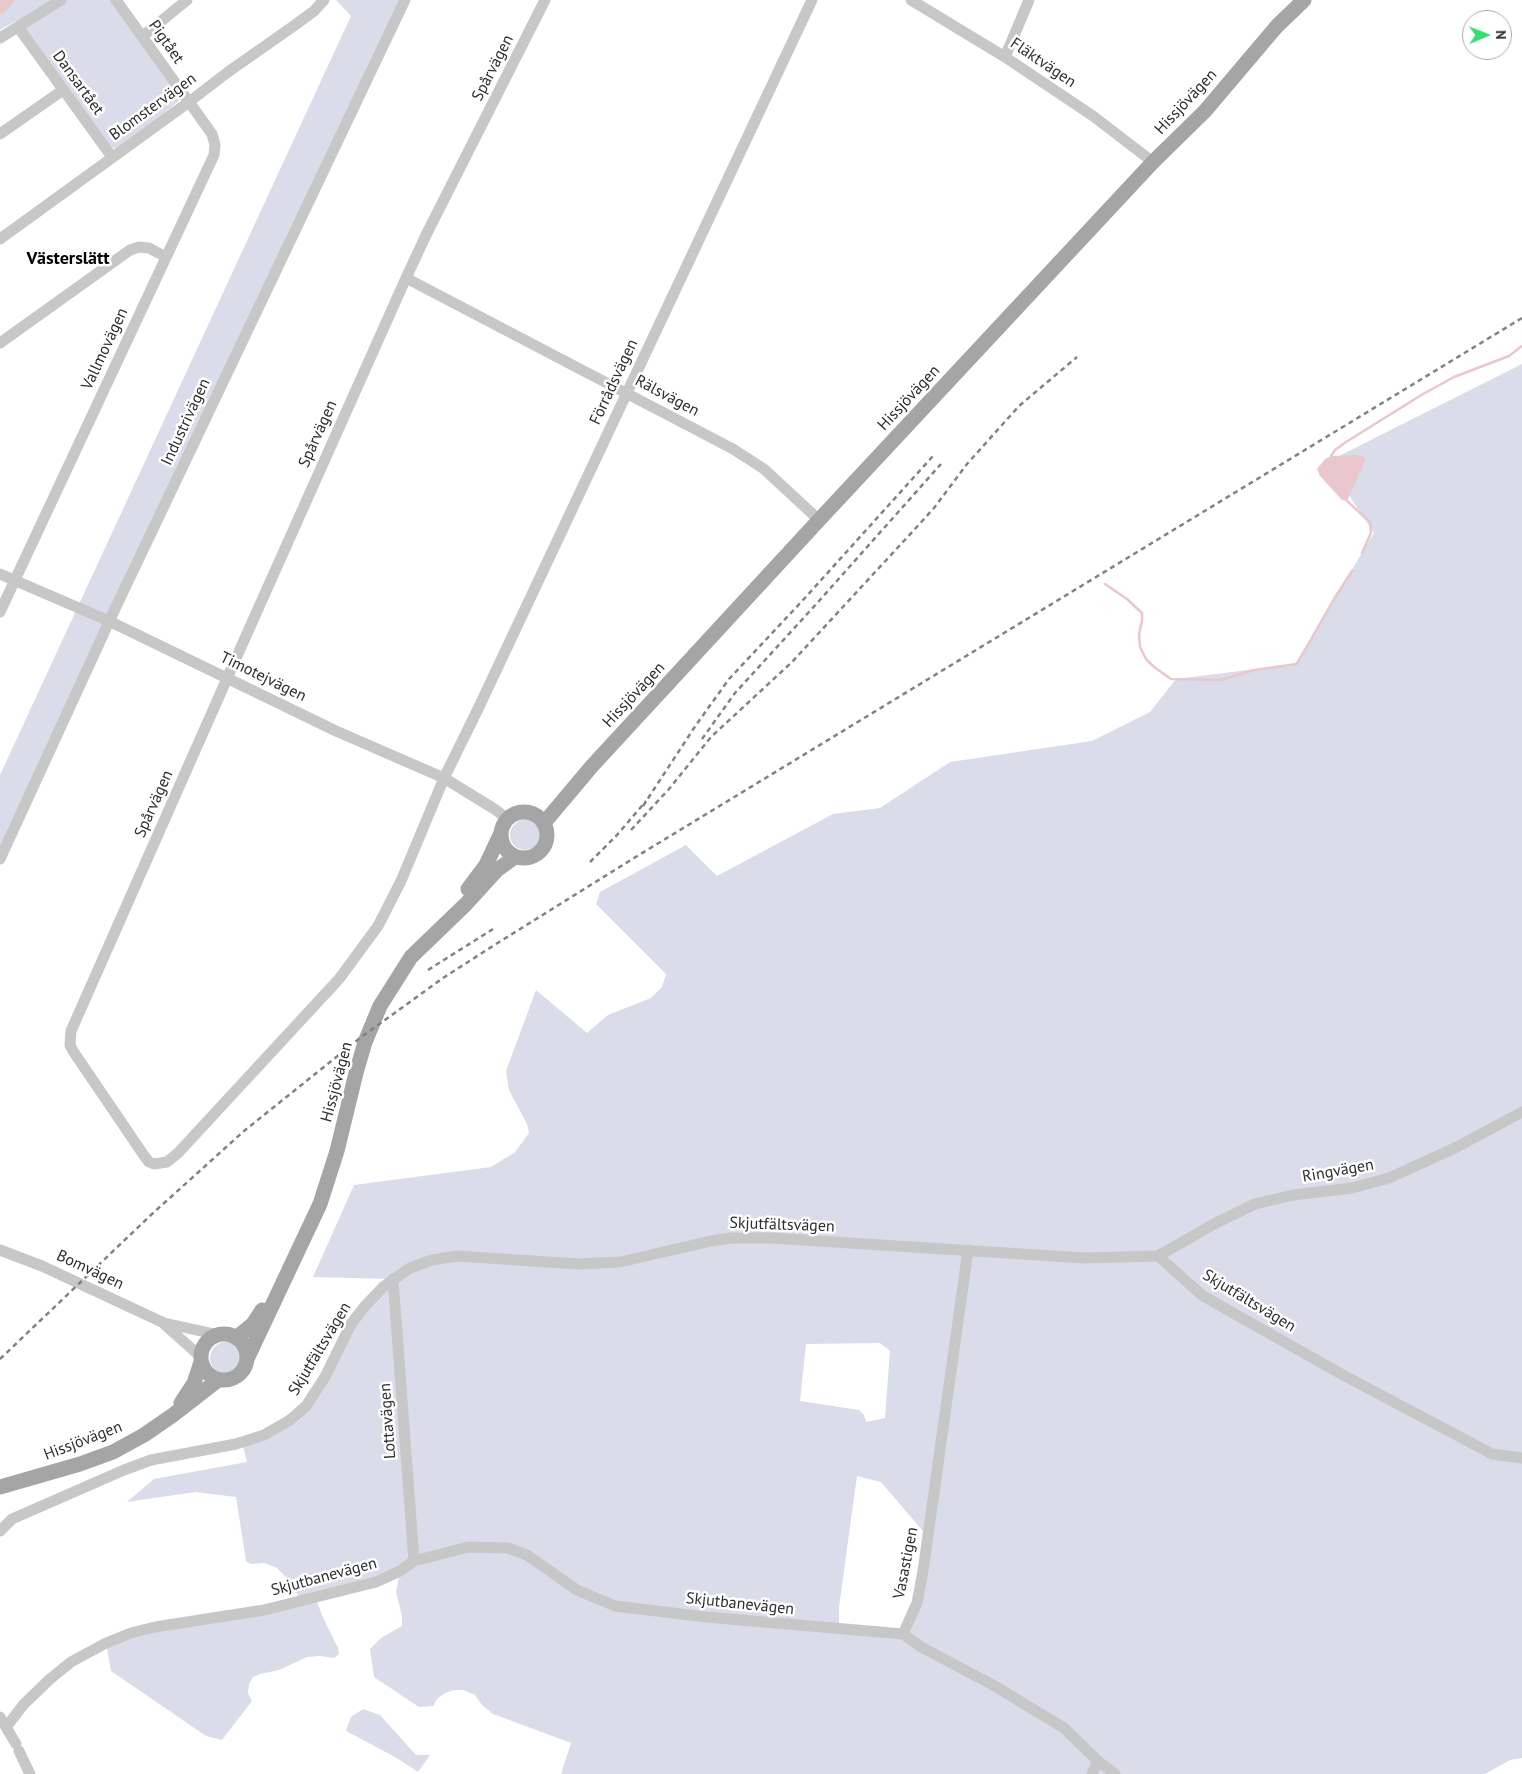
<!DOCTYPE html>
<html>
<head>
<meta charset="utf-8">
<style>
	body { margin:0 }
	#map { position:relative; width:1522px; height:1774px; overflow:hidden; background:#fff; font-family:"PT Sans",sans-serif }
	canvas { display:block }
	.north { position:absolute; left:1462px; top:10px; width:50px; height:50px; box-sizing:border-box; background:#fff; border:1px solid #ababab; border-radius:50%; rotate:89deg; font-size:14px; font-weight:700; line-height:20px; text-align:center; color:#2d2d2d }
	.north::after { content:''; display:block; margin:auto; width:18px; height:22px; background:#35de72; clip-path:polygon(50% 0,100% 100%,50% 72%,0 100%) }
</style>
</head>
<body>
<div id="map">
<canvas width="1522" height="1774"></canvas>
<div class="north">N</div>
</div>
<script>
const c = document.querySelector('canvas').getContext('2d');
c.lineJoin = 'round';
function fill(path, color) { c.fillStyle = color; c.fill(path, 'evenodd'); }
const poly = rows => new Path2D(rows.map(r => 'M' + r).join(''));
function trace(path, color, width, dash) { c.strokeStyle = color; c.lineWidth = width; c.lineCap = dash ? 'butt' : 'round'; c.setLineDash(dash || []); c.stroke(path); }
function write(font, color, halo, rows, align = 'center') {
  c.font = font + ' "PT Sans",sans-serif'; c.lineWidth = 5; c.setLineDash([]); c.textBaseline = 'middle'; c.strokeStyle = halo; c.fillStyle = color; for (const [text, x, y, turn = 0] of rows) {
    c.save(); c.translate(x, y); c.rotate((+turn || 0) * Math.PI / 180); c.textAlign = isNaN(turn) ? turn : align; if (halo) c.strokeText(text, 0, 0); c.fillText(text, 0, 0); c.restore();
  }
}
const green = poly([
	[0,0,113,0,181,99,124,148,116,149,106,145,16,21,0,30],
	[336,0,405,0,0,859,0,775,351,16],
	[1522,364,1522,1758,1510,1760,1485,1774,561,1774,571,1743,493,1714,482,1705,475,1695,463,1690,454,1690,445,1693,438,1698,433,1706,419,1707,374,1677,370,1649,381,1638,402,1626,402,1616,396,1592,400,1572,314,1594,322,1615,338,1648,339,1654,334,1658,320,1656,307,1657,279,1670,260,1674,253,1677,249,1684,248,1693,252,1701,222,1740,206,1736,111,1671,106,1643,298,1601,297,1594,289,1580,277,1568,264,1563,251,1564,246,1561,236,1497,195,1492,127,1502,154,1479,247,1462,242,1442,306,1406,351,1324,392,1279,313,1277,354,1185,491,1167,515,1152,529,1133,527,1124,509,1090,506,1071,536,990,587,1033,608,1015,651,998,662,987,666,974,596,904,600,892,686,845,717,876,833,814,880,808,950,762,1092,741,1150,712,1176,679,1295,664,1374,533,1327,462],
	[880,1343,890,1351,885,1418,866,1422,864,1415,859,1410,800,1401,806,1344],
	[857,1476,881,1482,928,1537,917,1603,903,1633,839,1628,839,1607],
	'510 835a15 15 0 1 1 30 0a15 15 0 1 1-30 0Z',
	'210 1358a16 16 0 1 1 32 0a16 16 0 1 1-32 0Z',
	[363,1709,380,1715,416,1755,430,1755,418,1772,395,1757,346,1731,351,1717]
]);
const water = poly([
	[1357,455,1364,457,1365,461,1347,501,1342,500,1320,476,1317,469,1325,459,1331,456]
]);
const stream = poly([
	[1331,456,1335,450,1346,442,1423,394,1454,377,1509,356,1522,346],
	[1347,501,1370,522,1371,533,1362,553],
	[1105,584,1127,599,1142,613,1142,621,1139,634,1140,647,1146,659,1154,667,1171,679,1221,680,1254,670,1297,664,1334,599,1352,571]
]);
const river = poly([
	[0,6,6,0]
]);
const minor = poly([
	[545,0,427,233,406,278,233,665,71,1031,70,1045,73,1051,145,1157,149,1162,154,1164,167,1162,178,1153,339,979,378,926,401,881,444,778,478,709,812,0],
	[911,0,1005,57,1093,116,1153,162],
	[18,27,112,157],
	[143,36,187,0],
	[0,38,61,0],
	[1005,57,1029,0],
	[0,134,63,90],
	[0,239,189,102,228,72,295,25,314,11,324,0],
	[406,278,733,449,764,469,819,520],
	[0,343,130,250,139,247,149,248,166,257],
	[0,574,109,621,336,731,444,778,496,810,507,819],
	[0,612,214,155,215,145,212,134,116,0],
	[0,859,114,611,405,0],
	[0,1250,42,1266,164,1323,219,1335],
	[1158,1256,1214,1224,1255,1204,1293,1195,1352,1188,1389,1178,1457,1147,1522,1112],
	[393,1279,414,1561],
	[165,1325,201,1357],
	[0,1531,12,1519,124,1470,151,1460,236,1444,264,1435,290,1420,306,1406,325,1377,351,1324,365,1306,383,1287,410,1268,432,1260,457,1256,578,1264,620,1262,711,1241,731,1238,771,1238,1085,1258,1158,1256,1203,1296,1343,1375,1492,1454,1522,1458],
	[903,1634,917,1603,923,1571,968,1250],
	[903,1634,921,1647,993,1685,1064,1728,1098,1761,1092,1774],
	[0,1717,16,1744],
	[7,1726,24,1704,50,1679,71,1662,106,1643,131,1633,155,1627,264,1610,376,1582,400,1571,414,1561,468,1547,508,1548,527,1555,577,1590,615,1606,706,1617,903,1634],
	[19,1751,30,1774],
	[1098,1761,1115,1774]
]);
const major = poly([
	'501 835a23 23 0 1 1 46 0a23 23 0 1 1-46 0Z',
	[544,823,592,766,819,520,1153,162,1205,111,1277,26,1304,0],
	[468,889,486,865,501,833],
	'201 1357a23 23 0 1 1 46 0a23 23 0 1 1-46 0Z',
	[236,1338,253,1324,262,1310],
	[247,1359,320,1204,337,1151,356,1073,365,1042,380,1006,411,957,466,904,497,870,515,857],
	[181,1403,194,1383,201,1362],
	[0,1487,80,1464,113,1452,144,1435,173,1415,218,1380]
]);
const rail = poly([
	[702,739,735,693,819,601,941,464],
	[643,806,696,725,729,679,804,599,933,456],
	[631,830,669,789,711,737,792,662,914,530,934,508,967,464,1019,406,1077,357],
	[590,862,617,835,646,801],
	[428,970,493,929],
	[0,1359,152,1214,244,1131,360,1038,443,978,496,944,634,858,1522,318]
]);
const streetNames = [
	["Pigtået",166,42,55],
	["Fläktvägen",1043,63,34],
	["Spårvägen",493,68,-63],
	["Dansartået",78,83,54],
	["Hissjövägen",1186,102,-47],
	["Blomstervägen",153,107,-36],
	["Vallmovägen",105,349,-65],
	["Förrådsvägen",614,382,-65],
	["Rälsvägen",667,396,28],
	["Hissjövägen",909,398,-47],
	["Industrivägen",186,422,-65],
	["Spårvägen",318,434,-66],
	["Timotejvägen",263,677,26],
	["Hissjövägen",634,695,-47],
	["Spårvägen",154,804,-66],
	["Hissjövägen",337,1082,-75],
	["Ringvägen",1338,1171,-10],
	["Skjutfältsvägen",782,1225,2],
	["Bomvägen",90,1270,25],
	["Skjutfältsvägen",1249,1301,31],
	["Skjutfältsvägen",320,1349,-59],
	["Lottavägen",388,1421,-94],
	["Hissjövägen",83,1441,-21],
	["Vasastigen",906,1563,-79],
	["Skjutbanevägen",324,1577,-15],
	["Skjutbanevägen",740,1604,6]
];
const neighbourhoodNames = [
	["Västerslätt",68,259]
];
fill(green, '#dadcea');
fill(water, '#e9c7cd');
trace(stream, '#e9c7cd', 2.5);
trace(river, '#e9c7cd', 15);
trace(minor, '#c7c7c7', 11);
trace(major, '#a5a5a5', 15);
trace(rail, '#828282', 2.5, [5, 4]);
write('16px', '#2d2d2d', '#fff', streetNames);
write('bold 18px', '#000', '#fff', neighbourhoodNames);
</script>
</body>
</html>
